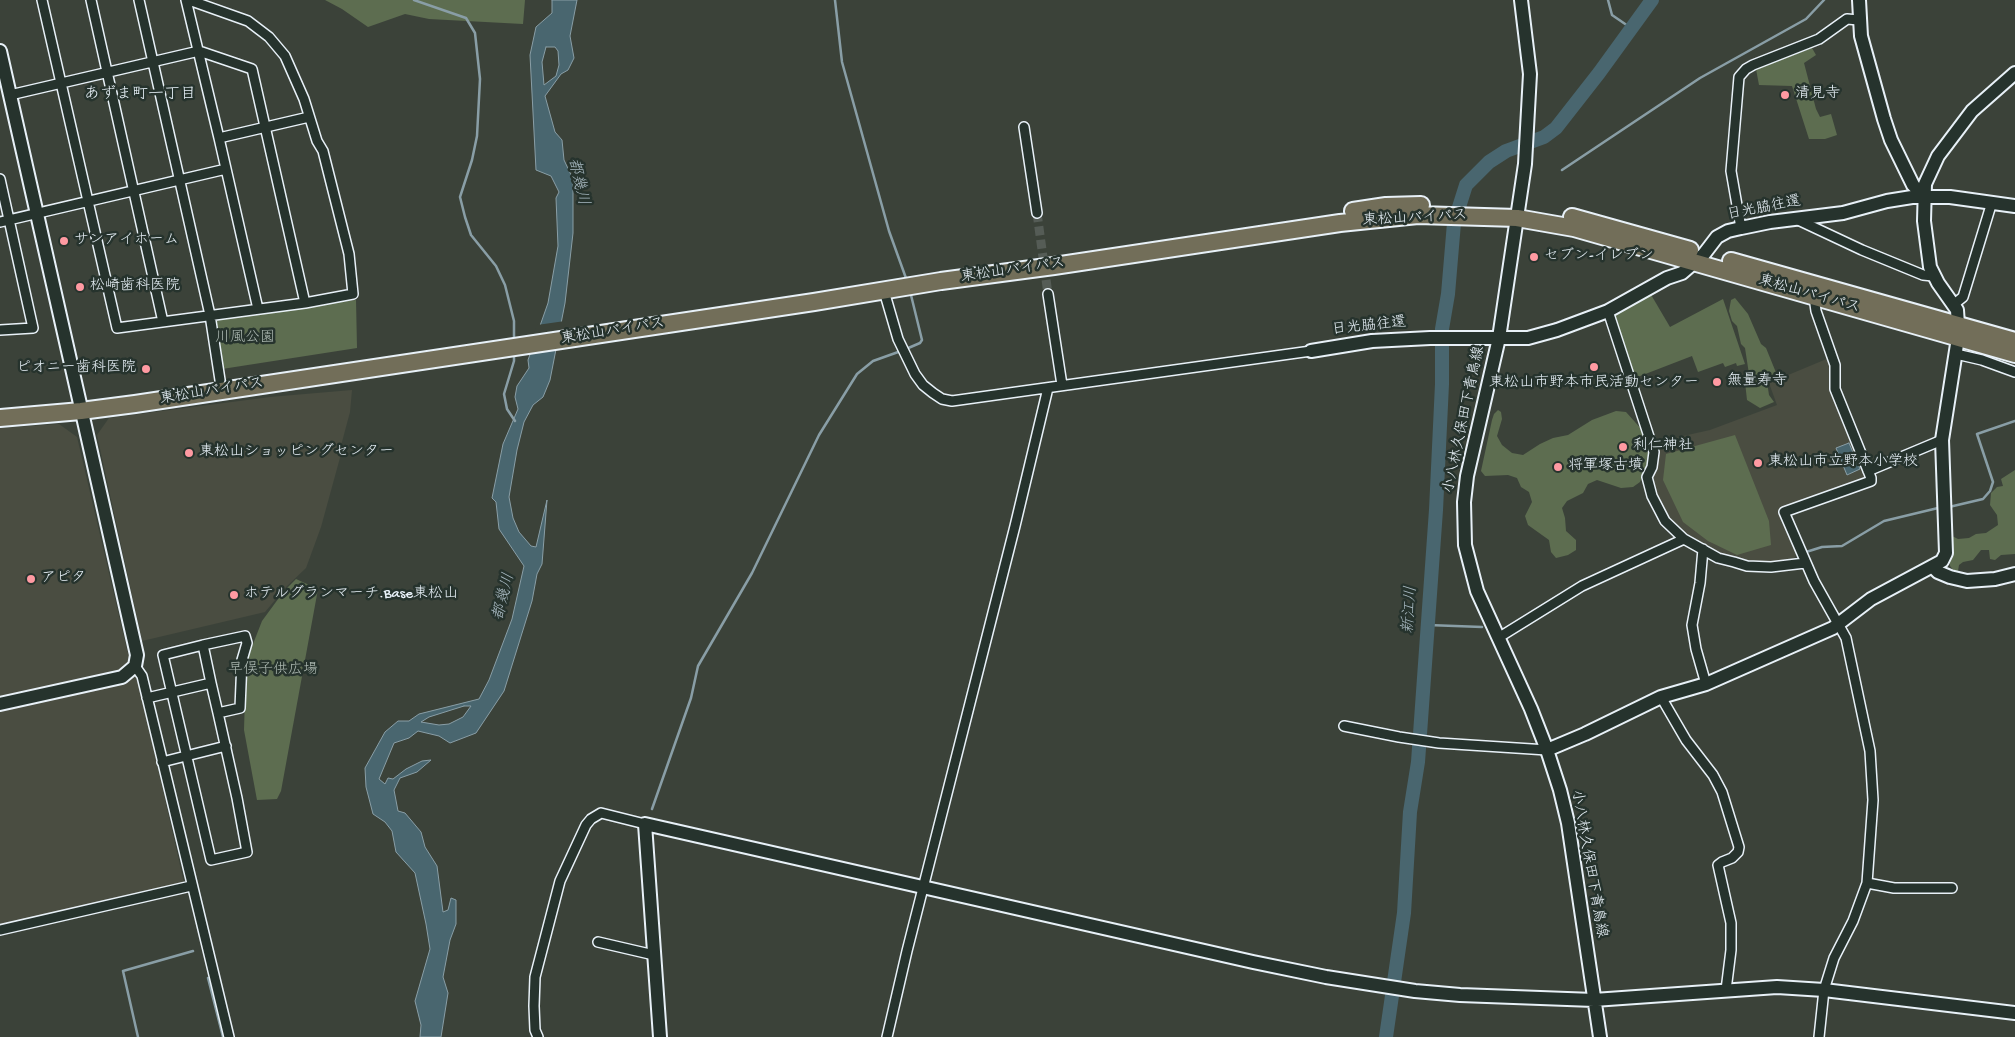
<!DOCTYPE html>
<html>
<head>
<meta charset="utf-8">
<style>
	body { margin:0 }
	canvas { display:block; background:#3b4239 }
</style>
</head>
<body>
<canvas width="2015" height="1037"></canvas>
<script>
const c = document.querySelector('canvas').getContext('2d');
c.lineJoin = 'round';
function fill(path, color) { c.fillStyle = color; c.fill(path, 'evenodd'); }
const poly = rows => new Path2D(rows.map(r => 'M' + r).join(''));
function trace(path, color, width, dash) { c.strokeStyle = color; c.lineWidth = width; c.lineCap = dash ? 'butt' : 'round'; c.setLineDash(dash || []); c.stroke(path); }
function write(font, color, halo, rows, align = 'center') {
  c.font = font + ' "Gochi Hand","Klee One",sans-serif'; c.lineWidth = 5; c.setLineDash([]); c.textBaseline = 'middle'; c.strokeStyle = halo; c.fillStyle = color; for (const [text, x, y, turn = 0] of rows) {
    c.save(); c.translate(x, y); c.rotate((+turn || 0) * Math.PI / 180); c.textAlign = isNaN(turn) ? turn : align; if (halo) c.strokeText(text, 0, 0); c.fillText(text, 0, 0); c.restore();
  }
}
const built = poly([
	[1829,358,1831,365,1829,369,1867,477,1864,481,1780,508,1781,521,1796,554,1795,557,1791,561,1762,563,1740,560,1717,553,1688,536,1673,524,1667,518,1656,495,1653,483,1653,471,1658,452,1656,442,1710,430,1777,405,1769,383],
	[352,390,350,412,339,453,341,454,321,527,306,568,286,587,265,612,142,641,97,435,109,418,270,397],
	[59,424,77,437,127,650,139,685,184,883,0,927,0,428]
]);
const green = poly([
	[325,0,525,0,523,24,429,19,405,14,368,27,342,9],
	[1812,48,1816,55,1804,63,1816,109,1820,117,1831,114,1837,135,1825,139,1809,139,1792,86,1759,85,1756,69],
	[1650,293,1670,327,1723,299,1745,364,1737,366,1736,363,1725,367,1723,363,1698,372,1692,356,1635,378,1614,317,1616,313],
	[1735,298,1748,314,1761,344,1766,348,1777,375,1767,382,1769,395,1774,402,1760,408,1747,400,1745,382,1749,374,1745,348,1741,344,1737,326,1732,321,1729,311,1731,300],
	[356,300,357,348,222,369,214,321,217,317],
	[1498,410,1501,412,1502,419,1497,436,1502,445,1512,453,1523,455,1540,444,1553,438,1568,435,1592,420,1616,411,1626,412,1644,432,1651,453,1640,482,1633,487,1621,488,1597,480,1588,484,1583,493,1567,501,1562,508,1565,518,1566,531,1576,540,1576,550,1568,555,1556,558,1551,552,1549,540,1528,525,1525,516,1532,502,1529,492,1521,487,1517,478,1508,475,1485,476,1481,471,1492,420,1494,414],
	[1735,435,1769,521,1771,545,1737,555,1708,541,1683,522,1663,480,1666,454],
	[2015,470,2015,554,2001,555,1995,560,1990,559,1989,550,1981,550,1973,560,1963,562,1959,565,1958,571,1954,571,1950,566,1950,535,1958,539,1969,538,1976,534,1986,533,1998,525,1997,515,1990,505,1991,493,1997,487,2003,486,2001,479],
	[296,579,318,589,281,791,277,799,257,800,244,730,246,662,262,621,284,591]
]);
const water = poly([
	[552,0,577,0,570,36,574,58,568,70,561,74,545,96,555,132,562,140,564,160,573,179,573,233,565,303,550,380,543,397,533,405,524,422,517,450,509,497,513,518,519,532,531,546,536,547,547,500,542,564,537,574,532,601,504,691,476,733,450,743,439,736,418,731,409,738,394,743,379,779,385,784,388,778,393,779,406,769,422,761,431,760,417,772,400,778,394,790,398,811,405,813,421,832,425,847,437,866,443,912,448,910,451,898,456,900,456,924,450,940,443,977,448,993,441,1037,420,1037,421,1025,415,1001,430,949,426,924,415,873,396,852,392,831,385,822,373,814,366,787,365,768,385,732,398,721,409,721,419,714,479,699,489,680,512,619,524,566,499,529,496,502,492,498,503,444,518,409,515,397,517,386,529,368,528,360,548,303,558,246,556,198,559,192,551,176,536,170,530,55,536,27,552,13,552,0],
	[546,47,555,47,558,51,559,65,556,76,544,85,542,62,546,47],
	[464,706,471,706,463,717,449,724,439,725,421,722,429,717,464,706],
	[1849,443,1860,469,1847,475,1836,448,1849,443]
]);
const pier = poly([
	[565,321,559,348,527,353,537,325]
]);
const stream = poly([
	[414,0,466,18,475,33,480,79,477,136,472,160,460,197,465,217,471,235,496,266,505,285,514,321,514,340],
	[835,0,842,62,889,231,907,281],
	[1608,0,1612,15,1631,28],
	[1562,170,1700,78,1806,19,1824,0],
	[906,349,920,343,922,340,910,291],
	[514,353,514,361,504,394,507,409,515,421],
	[1949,507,1983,499,1990,491,1993,482,1977,434,2015,421],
	[1806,552,1822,547,1842,546,1884,521,1938,508],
	[1428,625,1482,627],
	[652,809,691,698,698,666,752,573,819,435,857,374,873,361,901,351],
	[208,978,223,1037],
	[138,1037,123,971,193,951]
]);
const river = poly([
	[1386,1037,1404,913,1410,812,1418,762,1436,510,1442,384,1442,329,1448,294,1454,223,1466,185,1489,162,1506,151,1544,137,1556,128,1599,73,1652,0]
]);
const streetTunnel = poly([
	[1037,213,1048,294]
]);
const street = poly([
	[42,0,117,328,305,303,353,294,349,254,323,151,317,141,304,99,285,56,269,37,248,21,189,0],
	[91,0,163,322],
	[139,0,210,315,220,380],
	[186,0,219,138,309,117],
	[10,95,199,51,252,69,305,303],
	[1024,127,1037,213],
	[219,138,258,309],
	[0,179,33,328,0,330],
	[1796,219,1862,250,1923,275,1933,276],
	[0,222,226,169],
	[1741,228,1731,171,1739,77,1746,69,1753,65,1819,39,1847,19,1859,20],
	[884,291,898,339,915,374,923,385,933,393,942,399,952,401,1311,351],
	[1048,294,1062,385],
	[1814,297,1816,311,1835,365,1835,389,1871,478,1871,481,1784,512,1814,581,1846,638,1870,751,1873,800,1867,883,1853,921,1834,958,1824,990,1819,1037],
	[1953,305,1963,297,1992,202],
	[1608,311,1654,452,1652,467,1647,477,1652,496,1665,521,1684,539,1718,558,1734,562,1747,566,1771,567,1805,563],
	[1956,354,1982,360,2015,372],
	[1868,471,1942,440],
	[1703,549,1700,583,1692,625,1696,649,1706,684],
	[1498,638,1582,586,1684,539],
	[203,645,211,683,218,713,237,798,247,852,211,860,163,655,203,645,245,636,247,643,242,660,240,708,218,713],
	[135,666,142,676,229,1037],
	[1661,697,1686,740,1713,775,1722,792,1739,847,1738,852,1732,858,1722,862,1718,865,1731,923,1731,950,1726,990],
	[147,698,211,683],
	[1344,726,1399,737,1439,743,1547,750],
	[162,762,226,746],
	[1867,883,1894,888,1952,888],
	[0,930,191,886],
	[598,942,654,955],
	[538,1037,535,1030,534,1006,535,977,560,881,586,825,591,819,601,813,645,824],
	[887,1037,907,951,1015,526,1048,388]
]);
const secondary = poly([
	[1521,0,1530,74,1525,164,1499,338,1467,476,1464,502,1465,545,1477,591,1531,709,1547,750,1560,790,1568,823,1600,1037],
	[1859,0,1861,36,1884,119,1891,140,1913,185,1924,197],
	[0,51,137,655,135,666,122,677,0,704],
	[1958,325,1957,310,1938,283,1930,267,1924,221,1925,184,1938,156,1972,111,2015,73],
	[1311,351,1372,341,1430,338,1528,338,1557,330,1608,311,1667,278,1682,273,1704,254,1717,237,1728,231,1741,228,1770,222,1843,213,1887,201,1912,197,1950,197,2015,206],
	[1933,567,1938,572,1950,577,1967,581,1995,579,2015,574],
	[1547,750,1585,734,1661,697,1706,684,1833,628,1871,599,1942,561,1946,553,1942,440,1958,338],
	[660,1037,645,824,1253,962,1326,977,1415,991,1460,995,1594,1000,1777,987,1824,990,2015,1013]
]);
const highway = poly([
	[1353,211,1386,206,1421,205],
	[1572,217,1690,250],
	[1731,261,2015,341],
	[0,418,81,411,135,404,814,302,941,281,1054,266,1340,223,1418,215,1517,218,1574,228,2015,354]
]);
const markers = [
	[1785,95,5,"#ff9aa2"],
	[64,241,5,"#ff9aa2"],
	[1534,257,5,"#ff9aa2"],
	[80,287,5,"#ff9aa2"],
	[1594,367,5,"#ff9aa2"],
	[146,369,5,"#ff9aa2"],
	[1717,382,5,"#ff9aa2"],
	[1623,447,5,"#ff9aa2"],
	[189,453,5,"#ff9aa2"],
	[1758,463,5,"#ff9aa2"],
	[1558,467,5,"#ff9aa2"],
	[31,579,5,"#ff9aa2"],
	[234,595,5,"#ff9aa2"]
];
const poiNames = [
	["清見寺",1795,95],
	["サンアイホーム",74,241],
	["セブン-イレブン",1544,257],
	["松崎歯科医院",90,287],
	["ピオニー歯科医院",136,369,"right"],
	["無量寿寺",1727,382],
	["東松山市野本市民活動センター",1594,384,"center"],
	["利仁神社",1633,447],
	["東松山ショッピングセンター",199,453],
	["東松山市立野本小学校",1768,463],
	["将軍塚古墳",1568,467],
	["アピタ",41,579],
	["ホテルグランマーチ.Base東松山",244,595]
];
const streetNames = [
	["日光脇往還",1764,209,-11],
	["東松山バイパス",1415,219,-3],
	["東松山バイパス",1013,271,-8],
	["東松山バイパス",1809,295,16],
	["日光脇往還",1369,327,-6],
	["東松山バイパス",613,332,-9],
	["東松山バイパス",212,392,-9],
	["小八林久保田下青鳥線",1465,420,-78],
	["小八林久保田下青鳥線",1588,864,80]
];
const parkNames = [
	["川風公園",245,339],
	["早俣子供広場",273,671]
];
const neighbourhoodNames = [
	["あずま町一丁目",140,96]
];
const waterNames = [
	["都幾川",577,182,77],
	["都幾川",505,597,-76],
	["新江川",1411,610,-86]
];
fill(built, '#4a4d41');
fill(green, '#5d6d50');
fill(water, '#49666f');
trace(water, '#899ea6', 1);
fill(pier, '#3b4239');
trace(stream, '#899ea6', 2.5);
trace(river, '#49666f', 14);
trace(streetTunnel, '#555c56', 9, [9, 4.5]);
trace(street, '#e8f1f8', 12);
trace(secondary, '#e8f1f8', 16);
trace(highway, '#e8f1f8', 20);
trace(street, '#26332d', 9);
trace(secondary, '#26332d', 12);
trace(highway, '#726e59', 16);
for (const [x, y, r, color] of markers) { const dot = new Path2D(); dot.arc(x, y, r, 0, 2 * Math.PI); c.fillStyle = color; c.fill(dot); trace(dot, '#26332d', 2); }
write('15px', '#e8f1f8', '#26332d', poiNames, 'left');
write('15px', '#e8f1f8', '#26332d', streetNames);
write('15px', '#b0bcb5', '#26332d', parkNames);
write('16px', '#e8f1f8', '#26332d', neighbourhoodNames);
write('italic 16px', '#a8b9c1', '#26332d', waterNames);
</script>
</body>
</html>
